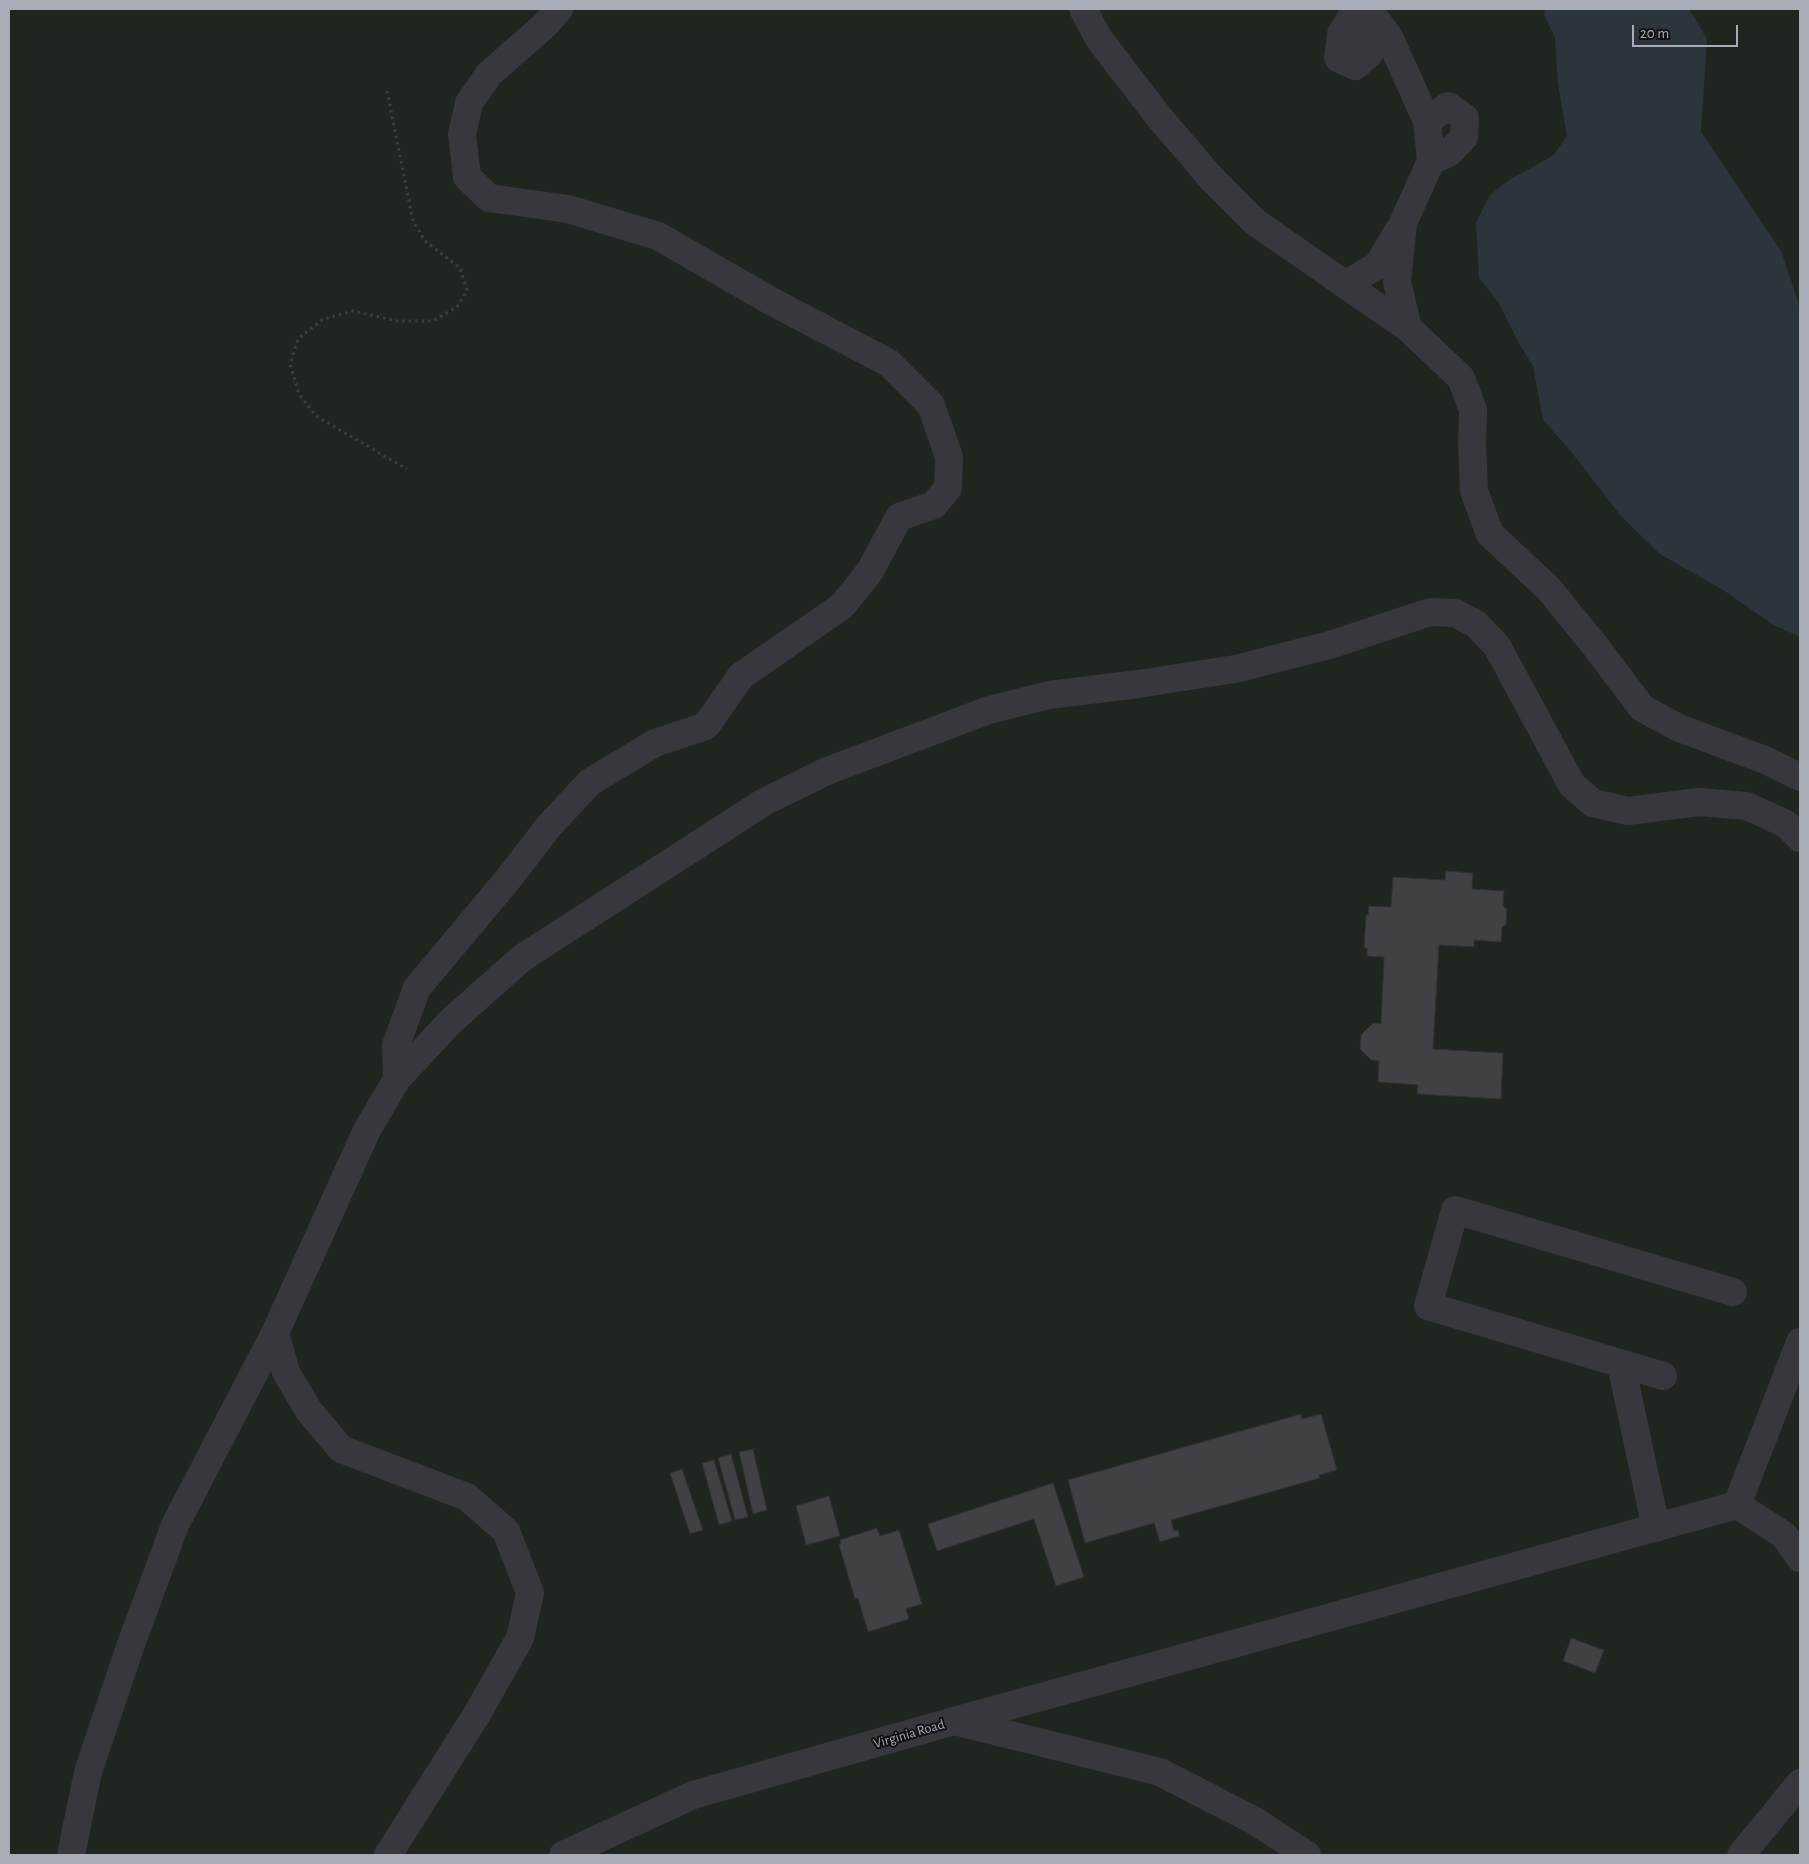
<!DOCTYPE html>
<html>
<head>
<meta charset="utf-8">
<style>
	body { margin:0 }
	#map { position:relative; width:1809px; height:1864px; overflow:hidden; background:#161618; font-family:"Alegreya Sans",sans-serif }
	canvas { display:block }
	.frame { position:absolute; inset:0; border:10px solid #a8adb8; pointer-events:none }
	.scale { position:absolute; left:1632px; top:25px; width:106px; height:22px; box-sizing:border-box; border:2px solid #a8adb8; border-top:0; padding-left:6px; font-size:15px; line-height:18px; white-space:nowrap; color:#a8adb8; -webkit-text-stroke:4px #111113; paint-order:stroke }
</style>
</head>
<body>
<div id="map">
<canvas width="1809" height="1864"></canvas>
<div class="frame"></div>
<div class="scale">20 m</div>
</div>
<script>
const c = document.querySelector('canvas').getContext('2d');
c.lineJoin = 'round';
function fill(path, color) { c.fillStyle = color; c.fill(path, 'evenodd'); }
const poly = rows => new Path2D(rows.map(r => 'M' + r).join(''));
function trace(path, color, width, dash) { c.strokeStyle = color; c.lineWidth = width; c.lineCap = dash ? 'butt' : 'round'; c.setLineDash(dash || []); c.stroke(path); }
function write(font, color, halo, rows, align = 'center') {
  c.font = font + ' "Alegreya Sans",sans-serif'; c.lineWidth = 4; c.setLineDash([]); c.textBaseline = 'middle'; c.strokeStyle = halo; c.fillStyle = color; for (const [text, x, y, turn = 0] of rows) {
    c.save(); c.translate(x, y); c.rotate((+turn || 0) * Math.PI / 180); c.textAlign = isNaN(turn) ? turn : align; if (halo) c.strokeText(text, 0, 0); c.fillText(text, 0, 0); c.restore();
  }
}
const green = poly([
	[9,9,1800,9,1800,1855,9,1855]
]);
const water = poly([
	[1545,9,1689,9,1707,39,1701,132,1781,251,1798,301,1800,325,1800,637,1774,625,1723,590,1660,554,1621,516,1569,449,1543,420,1533,366,1520,345,1499,303,1479,278,1476,223,1490,195,1509,180,1554,155,1567,136,1558,84,1555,38,1544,15]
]);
const building = poly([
	[1446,871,1473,873,1472,889,1504,891,1503,906,1507,909,1506,924,1502,927,1501,942,1474,940,1474,947,1439,945,1433,1049,1503,1053,1501,1099,1417,1094,1418,1085,1378,1082,1379,1061,1371,1060,1360,1049,1361,1035,1373,1023,1381,1024,1384,957,1367,956,1367,948,1364,948,1366,915,1368,915,1369,906,1391,907,1393,877,1445,880,1446,871],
	[1301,1414,1302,1419,1321,1414,1337,1470,1319,1475,1320,1478,1171,1520,1174,1531,1178,1530,1179,1536,1160,1542,1154,1523,1085,1543,1068,1480,1301,1414],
	[753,1449,767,1510,753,1514,739,1452,753,1449],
	[731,1454,748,1517,735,1520,718,1458,731,1454],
	[714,1460,732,1521,719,1525,702,1463,714,1460],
	[682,1469,703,1530,690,1534,670,1473,682,1469],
	[1053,1483,1084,1577,1056,1586,1034,1519,937,1551,928,1524,1053,1483],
	[829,1496,840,1536,806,1545,796,1506,829,1496],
	[877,1528,880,1536,899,1530,922,1604,906,1609,909,1619,868,1632,858,1598,855,1599,839,1545,841,1544,840,1540,877,1528],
	[1571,1638,1604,1650,1595,1673,1563,1661,1571,1638]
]);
const path = poly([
	[387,91,413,221,425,241,460,268,467,290,457,307,433,321,397,321,353,311,323,319,298,339,290,364,299,394,316,416,407,469]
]);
const minor = poly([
	[1083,9,1099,39,1159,117,1212,179,1255,222,1408,328,1461,378,1473,410,1472,443,1474,491,1490,534,1549,589,1596,647,1642,708,1679,728,1765,760,1800,777],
	[1368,9,1389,37,1427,121,1431,161,1403,223,1397,282,1408,328],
	[1353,14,1365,32,1369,54,1355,66,1338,58,1341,34,1353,14,1353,9],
	[1427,121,1448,106,1465,118,1464,137,1449,153,1431,161],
	[1345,285,1378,265,1398,231],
	[397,1079,396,1045,417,988,509,878,549,826,590,782,655,743,706,726,741,676,842,606,870,571,899,517,934,505,948,488,949,457,931,405,889,363,769,300,658,236,568,209,489,198,467,177,462,134,469,103,489,74,545,25,559,9],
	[275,1333,286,1372,309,1411,341,1449,467,1497,506,1531,530,1593,520,1638,477,1714,388,1855],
	[1621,1364,1656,1528],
	[1663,1376,1428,1306,1455,1210,1733,1292],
	[1737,1505,1800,1342],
	[954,1721,1737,1505,1784,1535,1800,1558],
	[71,1855,88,1772,130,1647,175,1525,275,1333,367,1130,397,1079,451,1021,522,958,764,802,827,771,989,710,1049,695,1138,684,1235,669,1330,645,1430,612,1455,613,1476,624,1497,646,1572,785,1593,803,1628,811,1699,802,1747,806,1786,824,1800,838],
	[563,1855,693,1795,954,1721,1160,1772,1255,1821,1307,1855],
	[1741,1855,1800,1783]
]);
const streetNames = [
	["Virginia Road",909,1734,-16]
];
fill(green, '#1e261f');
fill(water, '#2c353c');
fill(building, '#404145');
trace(building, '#303034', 1);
trace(path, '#3d3f44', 3, [2.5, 4]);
trace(minor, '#37383d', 28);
write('14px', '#a8adb8', '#111113', streetNames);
</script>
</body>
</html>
